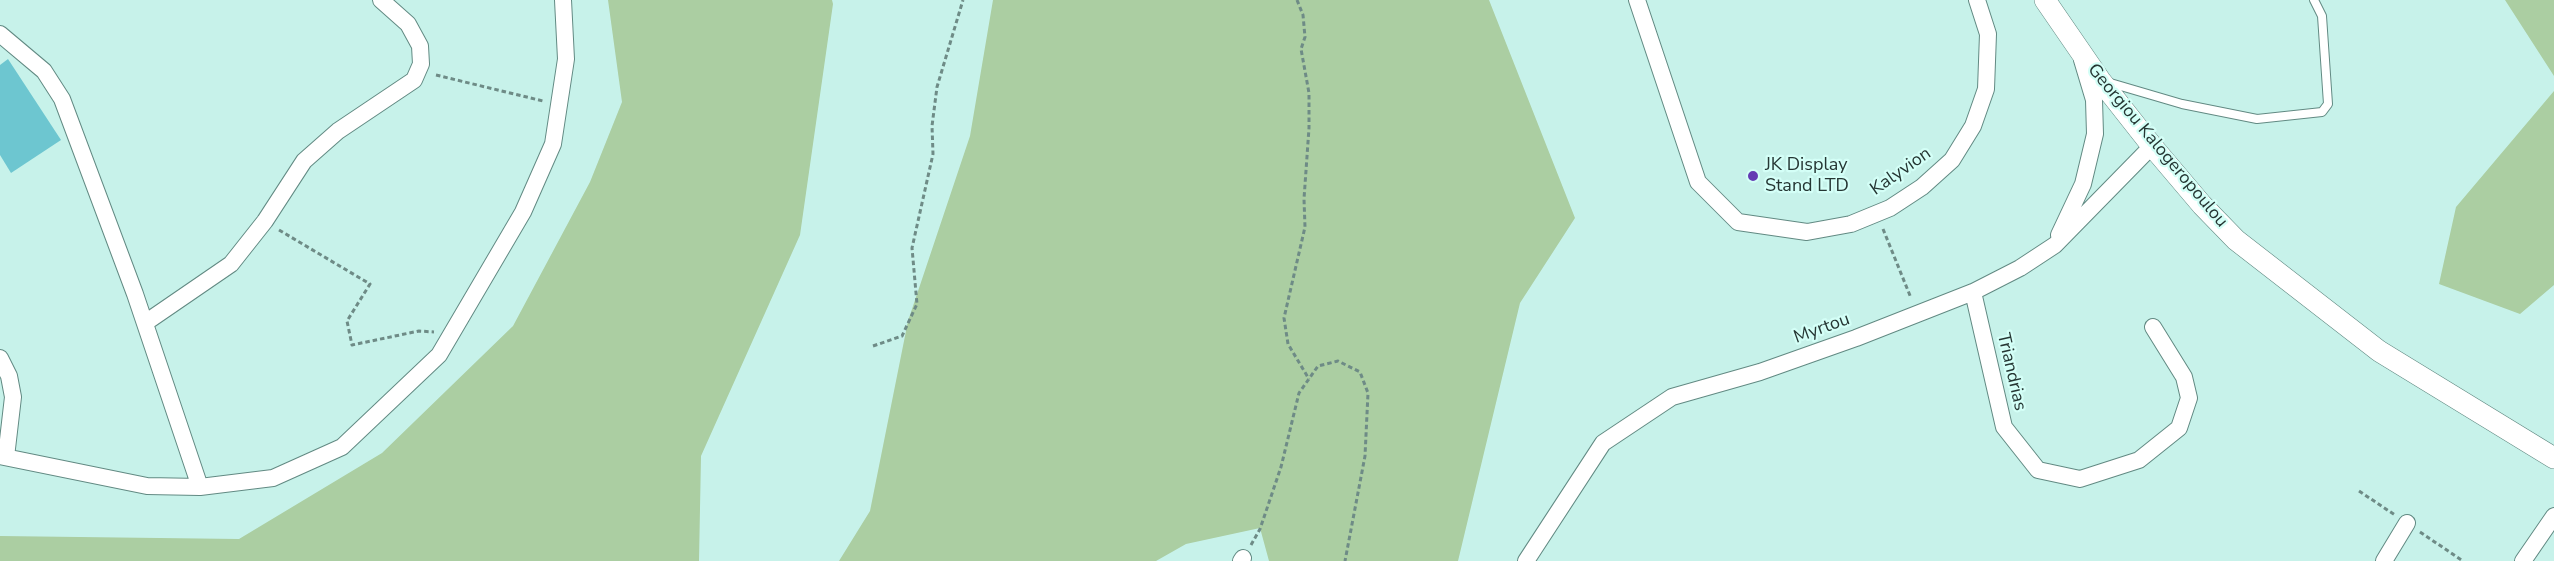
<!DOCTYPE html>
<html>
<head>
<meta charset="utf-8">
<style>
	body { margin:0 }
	canvas { display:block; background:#c7f2ea }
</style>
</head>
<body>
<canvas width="2554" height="561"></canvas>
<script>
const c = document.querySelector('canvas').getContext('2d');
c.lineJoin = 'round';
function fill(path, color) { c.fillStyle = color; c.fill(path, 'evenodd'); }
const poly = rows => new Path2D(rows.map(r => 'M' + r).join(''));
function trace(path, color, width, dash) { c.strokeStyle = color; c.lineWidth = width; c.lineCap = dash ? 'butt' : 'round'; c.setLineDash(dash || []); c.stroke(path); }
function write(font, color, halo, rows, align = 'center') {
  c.font = font + ' "Nunito Sans",sans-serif'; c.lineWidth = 4.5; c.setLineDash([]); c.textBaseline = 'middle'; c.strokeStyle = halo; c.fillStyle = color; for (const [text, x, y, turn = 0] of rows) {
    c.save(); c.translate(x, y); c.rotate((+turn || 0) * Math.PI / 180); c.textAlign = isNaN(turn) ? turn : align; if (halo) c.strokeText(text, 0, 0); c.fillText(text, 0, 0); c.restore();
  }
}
const green = poly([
	[608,0,832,0,833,4,800,235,701,456,699,561,0,561,0,536,239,539,382,453,513,326,590,182,622,102],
	[993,0,1489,0,1575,218,1520,303,1458,561,1269,561,1260,528,1186,544,1156,561,839,561,870,511,908,321,970,136],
	[2505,0,2554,0,2554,76],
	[2554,91,2554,285,2520,314,2439,284,2456,207]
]);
const building = poly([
	[8,59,61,140,11,173,0,155,0,65]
]);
const path = poly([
	[1297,0,1303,15,1305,37,1301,49,1309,93,1309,128,1304,199,1305,227,1284,318,1288,344,1309,379],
	[436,75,543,101],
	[1883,229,1911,298],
	[279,230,370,284,347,321,352,345,419,331,434,332],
	[873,346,902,336,917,304,912,248,933,154,932,126,937,87,963,0],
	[2359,491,2395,515],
	[2420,532,2463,561],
	[1251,545,1260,529,1281,467,1299,393,1318,366,1338,361,1360,372,1368,393,1365,456,1345,561]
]);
const service = poly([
	[2107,82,2182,104,2257,119,2322,112,2328,104,2322,16,2314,0]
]);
const minor = poly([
	[1637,0,1698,182,1738,222,1807,232,1851,224,1890,208,1922,187,1952,160,1973,126,1986,89,1988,34,1977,0],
	[0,34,44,71,62,99,135,294,200,487],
	[2059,235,2083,184,2095,134,2094,100,2082,60],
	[1973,292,2004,427,2038,470,2080,479,2139,460,2179,428,2189,398,2184,377,2153,327],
	[145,323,231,264,265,221,304,161,338,131,414,80,421,64,420,46,408,24,381,0],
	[0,358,9,376,13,397,6,457],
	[0,456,147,486,200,487,273,478,342,447,439,355,523,212,553,144,566,59,563,0],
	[1241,561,1243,558],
	[1526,561,1603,443,1672,397,1760,372,1856,338,1973,292,2020,268,2055,245,2152,146],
	[2384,561,2407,523],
	[2523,561,2554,516]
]);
const tertiary = poly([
	[2045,0,2100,80,2152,146,2202,205,2236,240,2379,351,2554,458]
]);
const markers = [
	[1753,176,6,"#643bb3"]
];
const streetNames = [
	["Georgiou Kalogeropoulou",2157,146,50],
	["Kalyvion",1901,172,-35],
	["Myrtou",1822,329,-20],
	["Triandrias",2011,372,77]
];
const poiNames = [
	["JK Display",1765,166],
	["Stand LTD",1765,187]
];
fill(green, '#abcea2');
fill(building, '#6dc6d0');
trace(service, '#628a83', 10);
trace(minor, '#628a83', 18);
trace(tertiary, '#628a83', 22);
trace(path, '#6e8b86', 3, [4.5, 3]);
trace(service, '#fff', 8);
trace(minor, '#fff', 16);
trace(tertiary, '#fff', 21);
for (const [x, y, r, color] of markers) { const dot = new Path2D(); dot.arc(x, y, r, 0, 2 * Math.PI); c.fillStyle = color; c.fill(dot); trace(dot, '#d4fff7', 2); }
write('18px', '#253633', '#d4fff7', streetNames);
write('18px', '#253633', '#d4fff7', poiNames, 'left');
</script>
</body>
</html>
